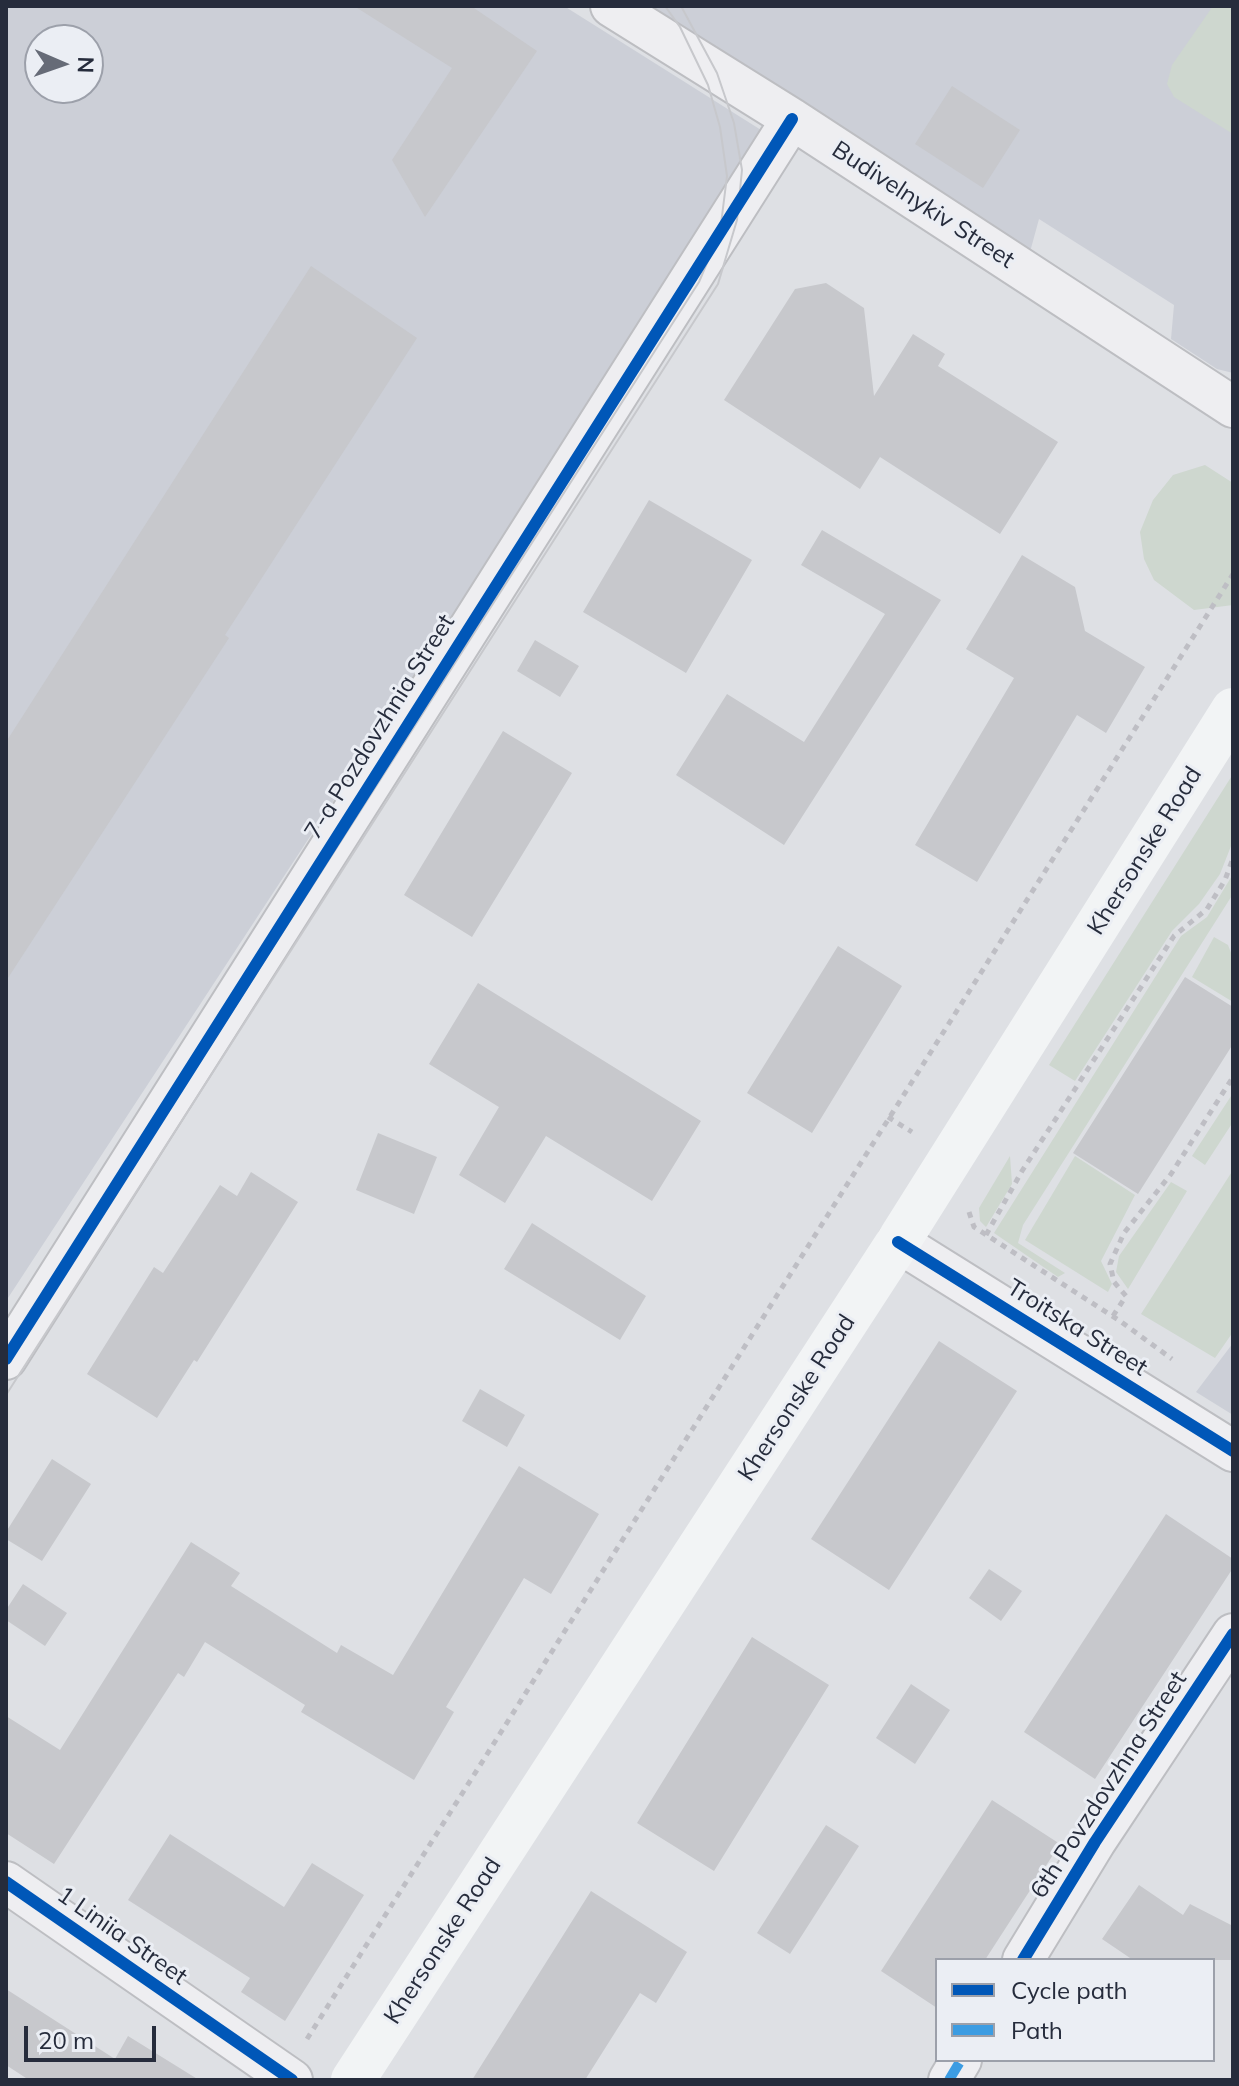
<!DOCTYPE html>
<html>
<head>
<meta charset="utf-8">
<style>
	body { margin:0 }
	#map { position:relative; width:1239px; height:2086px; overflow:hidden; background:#dee0e4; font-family:Mulish,sans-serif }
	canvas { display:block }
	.frame { position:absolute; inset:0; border:8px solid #262c3c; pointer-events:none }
	.legend { position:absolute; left:935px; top:1958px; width:280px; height:104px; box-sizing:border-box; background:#ebeef4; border:2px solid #9ca0aa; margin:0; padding:10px 14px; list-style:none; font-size:24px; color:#262c3c }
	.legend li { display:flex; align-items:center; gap:16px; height:40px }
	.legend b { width:40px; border:2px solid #9ca0aa }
	.north { position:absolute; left:24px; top:24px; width:80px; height:80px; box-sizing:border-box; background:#ebeef4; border:2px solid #9ca0aa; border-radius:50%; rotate:92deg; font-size:22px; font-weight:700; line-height:32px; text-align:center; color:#262c3c }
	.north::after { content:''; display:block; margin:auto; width:28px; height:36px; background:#666b77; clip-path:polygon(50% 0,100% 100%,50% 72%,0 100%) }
	.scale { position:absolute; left:24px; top:2026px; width:132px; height:36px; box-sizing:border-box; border:4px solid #262c3c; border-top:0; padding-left:10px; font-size:24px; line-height:28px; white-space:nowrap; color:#262c3c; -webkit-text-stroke:6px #ebeef4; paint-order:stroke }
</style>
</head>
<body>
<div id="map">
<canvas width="1239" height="2086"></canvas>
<div class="frame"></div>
<ul class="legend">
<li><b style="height:10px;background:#0057b8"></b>Cycle path</li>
<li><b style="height:10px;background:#3c9ce2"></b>Path</li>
</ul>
<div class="north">N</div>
<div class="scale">20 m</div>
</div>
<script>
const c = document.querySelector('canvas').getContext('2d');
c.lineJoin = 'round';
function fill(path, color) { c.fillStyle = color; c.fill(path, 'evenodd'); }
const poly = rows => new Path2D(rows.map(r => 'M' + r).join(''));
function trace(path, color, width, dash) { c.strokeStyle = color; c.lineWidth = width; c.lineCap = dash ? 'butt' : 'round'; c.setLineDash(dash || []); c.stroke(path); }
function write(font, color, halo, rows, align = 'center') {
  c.font = font + ' Mulish,sans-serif'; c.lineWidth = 6; c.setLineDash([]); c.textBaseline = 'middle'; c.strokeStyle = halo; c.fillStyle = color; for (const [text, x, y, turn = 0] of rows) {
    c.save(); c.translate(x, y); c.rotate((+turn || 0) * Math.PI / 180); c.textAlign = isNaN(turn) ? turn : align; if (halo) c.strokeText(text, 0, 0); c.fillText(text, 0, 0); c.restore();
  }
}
const built = poly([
	[6,6,564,6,769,135,6,1301],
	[40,40,88,40,88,88,40,88],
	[647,6,1233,6,1233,373,1217,369,1171,339,1174,305,1039,219,1030,252],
	[1233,1343,1233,1415,1196,1392]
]);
const green = poly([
	[1213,6,1233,6,1233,134,1174,97,1167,84,1172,65],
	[1205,465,1233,483,1233,605,1194,610,1154,580,1144,559,1140,532,1153,500,1173,475],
	[1233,774,1233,841,1220,874,1199,904,1172,931,1075,1081,1049,1065],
	[1233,874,1233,894,1023,1225,1018,1243,1065,1273,1058,1277,994,1233,1181,936,1207,917],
	[1214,937,1228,945,1233,958,1233,1002,1192,977],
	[1233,1093,1233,1122,1205,1165,1192,1156],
	[1010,1156,1012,1184,986,1227,980,1221,979,1208],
	[1075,1156,1135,1195,1101,1261,1112,1284,1108,1292,1025,1240],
	[1233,1170,1233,1332,1215,1358,1141,1314],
	[1171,1182,1187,1191,1128,1289,1116,1272,1119,1256]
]);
const building = poly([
	[354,6,471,6,537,51,425,217,392,160,452,68],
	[952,86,1020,130,983,188,915,144],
	[311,266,417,338,225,635,229,638,6,981,6,742],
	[826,283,864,308,874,396,913,334,945,354,938,366,1058,442,1000,534,880,457,860,489,724,400,795,289],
	[649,500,752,560,686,673,583,612],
	[822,530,941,600,784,845,676,775,727,694,804,742,885,614,801,565],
	[1022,555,1075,587,1085,631,1145,667,1106,733,1077,715,977,882,915,845,1014,678,966,649],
	[535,640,579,666,560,697,517,671],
	[503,731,572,773,472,937,404,895],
	[838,946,902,986,812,1133,747,1093],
	[1185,977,1233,1007,1233,1044,1138,1194,1073,1153],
	[478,983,701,1121,652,1201,546,1136,505,1203,459,1175,499,1107,429,1064],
	[378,1133,437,1157,414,1214,356,1190],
	[251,1172,298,1202,197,1362,194,1360,157,1418,87,1374,154,1267,163,1273,220,1185,237,1196],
	[532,1223,646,1296,620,1340,504,1269],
	[939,1341,1017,1391,889,1590,811,1539],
	[480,1389,525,1415,507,1447,462,1421],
	[52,1459,91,1484,42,1561,6,1539,6,1532],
	[519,1466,599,1514,551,1594,524,1578,446,1707,454,1712,414,1780,301,1712,305,1705,205,1642,184,1677,178,1673,54,1864,6,1833,6,1716,60,1750,191,1542,240,1573,231,1586,337,1653,341,1645,393,1675],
	[1166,1514,1233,1559,1233,1568,1095,1779,1024,1732],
	[989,1569,1022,1591,1001,1621,969,1598],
	[23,1584,67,1613,45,1646,6,1620,6,1610],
	[752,1637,829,1685,714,1871,637,1823],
	[911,1684,950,1710,915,1764,876,1738],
	[992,1800,1060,1844,985,1960,937,1960,937,2008,881,1971],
	[826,1825,859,1846,790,1954,757,1933],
	[170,1834,284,1907,312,1863,364,1895,285,2021,241,1992,250,1978,128,1900],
	[1139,1885,1183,1915,1190,1904,1233,1926,1233,1960,1133,1960,1102,1939],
	[591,1891,687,1952,656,2003,640,1993,585,2080,472,2080],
	[6,1989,115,2059,128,2036,199,2080,29,2080,6,2065]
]);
const path = poly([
	[888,1117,912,1132],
	[969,1212,974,1227,1120,1321,1172,1359],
	[986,1235,1022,1171,1174,936,1207,909,1225,880,1233,858],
	[1113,1316,1126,1296,1114,1282,1110,1264,1124,1233,1171,1174,1233,1077],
	[307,2039,1233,574]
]);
const street = poly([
	[611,6,792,119,1233,407],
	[898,1242,1233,1451],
	[6,1359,792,119],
	[6,1882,292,2080],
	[1023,1960,1095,1842,1233,1634],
	[949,2080,961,2060]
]);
const secondary = poly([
	[353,2080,898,1242,1233,710]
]);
const tram = poly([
	[6,1364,699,282,720,232,727,176,720,127,708,85,680,27,665,6],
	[6,1395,718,284,737,220,742,170,734,123,717,73,681,6]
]);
const quiet = poly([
	[949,2080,961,2060]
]);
const cycleway = poly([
	[898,1242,1233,1451],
	[6,1359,792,119],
	[6,1882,292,2080],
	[1023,1960,1095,1842,1233,1634]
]);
const streetNames = [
	["Budivelnykiv Street",923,205,33],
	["7-a Pozdovzhnia Street",380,727,-58],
	["Khersonske Road",1145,851,-58],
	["Troitska Street",1077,1328,32],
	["Khersonske Road",797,1398,-57],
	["6th Povzdovzhna Street",1109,1785,-57],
	["1 Liniia Street",122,1936,35],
	["Khersonske Road",443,1941,-57]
];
fill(built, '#cccfd7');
fill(green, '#ced7cf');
fill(building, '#c7c8cc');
trace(street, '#bdbec2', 44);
trace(path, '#bebec4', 5, [6, 6]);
trace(street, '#eeeef1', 40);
trace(secondary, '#f2f4f5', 44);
trace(tram, '#c7c8cc', 2);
trace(quiet, '#3c9ce2', 10, [20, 10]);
trace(cycleway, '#0057b8', 12);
write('24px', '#262c3c', '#ebeef4', streetNames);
</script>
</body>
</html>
